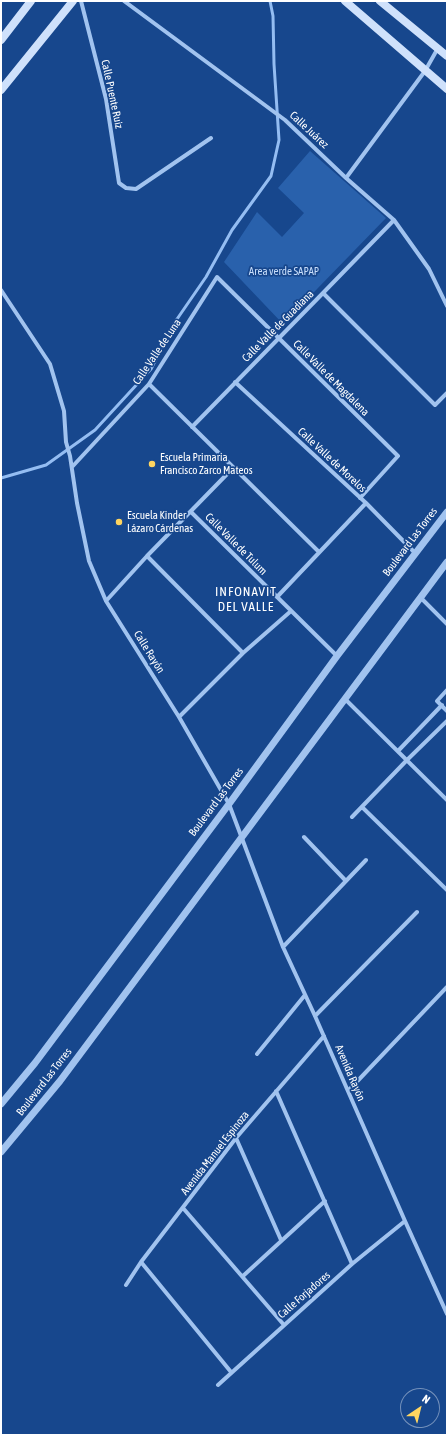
<!DOCTYPE html>
<html>
<head>
<meta charset="utf-8">
<style>
	body { margin:0 }
	#map { position:relative; width:448px; height:1436px; overflow:hidden; background:#17478d; font-family:"Asap Condensed",sans-serif }
	canvas { display:block }
	.frame { position:absolute; inset:0; border:2px solid #fff; pointer-events:none }
	.north { position:absolute; left:400px; top:1388px; width:40px; height:40px; box-sizing:border-box; background:#17478d; border:1px solid #7491bb; border-radius:50%; rotate:35deg; font-size:11px; font-weight:700; line-height:16px; text-align:center; color:#fff }
	.north::after { content:''; display:block; margin:auto; width:14px; height:18px; background:#ffd560; clip-path:polygon(50% 0,100% 100%,50% 72%,0 100%) }
</style>
</head>
<body>
<div id="map">
<canvas width="448" height="1436"></canvas>
<div class="frame"></div>
<div class="north">N</div>
</div>
<script>
const c = document.querySelector('canvas').getContext('2d');
c.lineJoin = 'round';
function fill(path, color) { c.fillStyle = color; c.fill(path, 'evenodd'); }
const poly = rows => new Path2D(rows.map(r => 'M' + r).join(''));
function trace(path, color, width, dash) { c.strokeStyle = color; c.lineWidth = width; c.lineCap = dash ? 'butt' : 'round'; c.setLineDash(dash || []); c.stroke(path); }
function write(font, color, halo, rows, align = 'center') {
  c.font = font + ' "Asap Condensed",sans-serif'; c.lineWidth = 3.5; c.setLineDash([]); c.textBaseline = 'middle'; c.strokeStyle = halo; c.fillStyle = color; for (const [text, x, y, turn = 0] of rows) {
    c.save(); c.translate(x, y); c.rotate((+turn || 0) * Math.PI / 180); c.textAlign = isNaN(turn) ? turn : align; if (halo) c.strokeText(text, 0, 0); c.fillText(text, 0, 0); c.restore();
  }
}
const green = poly([
	[310,151,386,218,283,324,224,262,257,212,282,237,304,213,278,188]
]);
const stream = poly([
	[1,478,46,465,95,430,151,369,175,322,206,277,232,230,271,176,279,140,274,64,273,16,270,1]
]);
const minor = poly([
	[81,1,106,99,119,183,126,188,136,189,211,138],
	[124,1,285,120,346,178,394,220,429,269,447,306],
	[346,178,425,71,438,48],
	[1,290,50,364,64,411,66,442,70,456,77,503,89,561,106,601,179,717,229,804,283,947,315,1016,405,1221,447,1314],
	[323,293,435,405,447,393],
	[235,382,366,503,416,554],
	[149,384,319,552],
	[192,427,323,293,394,220],
	[72,467,149,384,217,277,398,456,360,498],
	[191,512,337,656],
	[147,556,243,653],
	[277,597,366,503],
	[420,597,447,624],
	[106,601,147,556,233,468],
	[447,690,437,701,447,711],
	[345,699,447,800],
	[179,717,243,653,291,611],
	[398,751,442,705],
	[363,808,447,890],
	[352,817,407,760,447,721],
	[304,837,346,881],
	[283,947,366,860],
	[315,1016,417,912],
	[257,1054,305,995],
	[276,1091,352,1264],
	[348,1091,447,987],
	[236,1138,281,1240],
	[183,1208,284,1325],
	[141,1262,231,1372],
	[243,1276,325,1201],
	[126,1285,141,1262,236,1138,324,1036],
	[218,1385,352,1264,405,1221]
]);
const tertiary = poly([
	[1,1104,35,1063,229,804,337,656,447,512],
	[1,1152,60,1081,447,562]
]);
const secondary = poly([
	[345,1,447,89],
	[380,1,447,56],
	[1,40,31,1],
	[1,90,73,1]
]);
const markers = [
	[152,464,4,"#ffd560"],
	[119,522,4,"#ffd560"]
];
const streetNames = [
	["Calle Puente Ruiz",112,94,78],
	["Calle Juárez",309,130,43],
	["Calle Valle de Guadiana",278,326,-45],
	["Calle Valle de Luna",157,352,-56],
	["Calle Valle de Magdalena",331,378,45],
	["Calle Valle de Morelos",332,460,43],
	["Boulevard Las Torres",410,542,-53],
	["Calle Valle de Tulum",236,544,45],
	["Calle Rayón",149,652,58],
	["Boulevard Las Torres",216,802,-53],
	["Avenida Rayón",350,1073,67],
	["Boulevard Las Torres",44,1082,-52],
	["Avenida Manuel Espinoza",215,1153,-52],
	["Calle Forjadores",304,1295,-41]
];
const parkNames = [
	["Area verde SAPAP",284,272]
];
const poiNames = [
	["Escuela Primaria",160,458],
	["Francisco Zarco Mateos",160,471],
	["Escuela Kinder",127,516],
	["Lázaro Cárdenas",127,529]
];
const quarterNames = [
	["INFONAVIT",246,592],
	["DEL VALLE",246,607]
];
fill(green, '#2961ac');
trace(stream, '#94bdf2', 3);
trace(minor, '#a1c3ef', 4);
trace(tertiary, '#a1c3ef', 7);
trace(secondary, '#cfe1fb', 8);
for (const [x, y, r, color] of markers) { const dot = new Path2D(); dot.arc(x, y, r, 0, 2 * Math.PI); c.fillStyle = color; c.fill(dot); trace(dot, '#17478d', 1.5); }
write('11px', '#fff', '#17478d', streetNames);
write('11px', '#c8defb', '#17478d', parkNames);
write('11px', '#fff', '#17478d', poiNames, 'left');
c.letterSpacing = '1px';
write('13px', '#fff', '#17478d', quarterNames);
c.letterSpacing = '0px';
</script>
</body>
</html>
